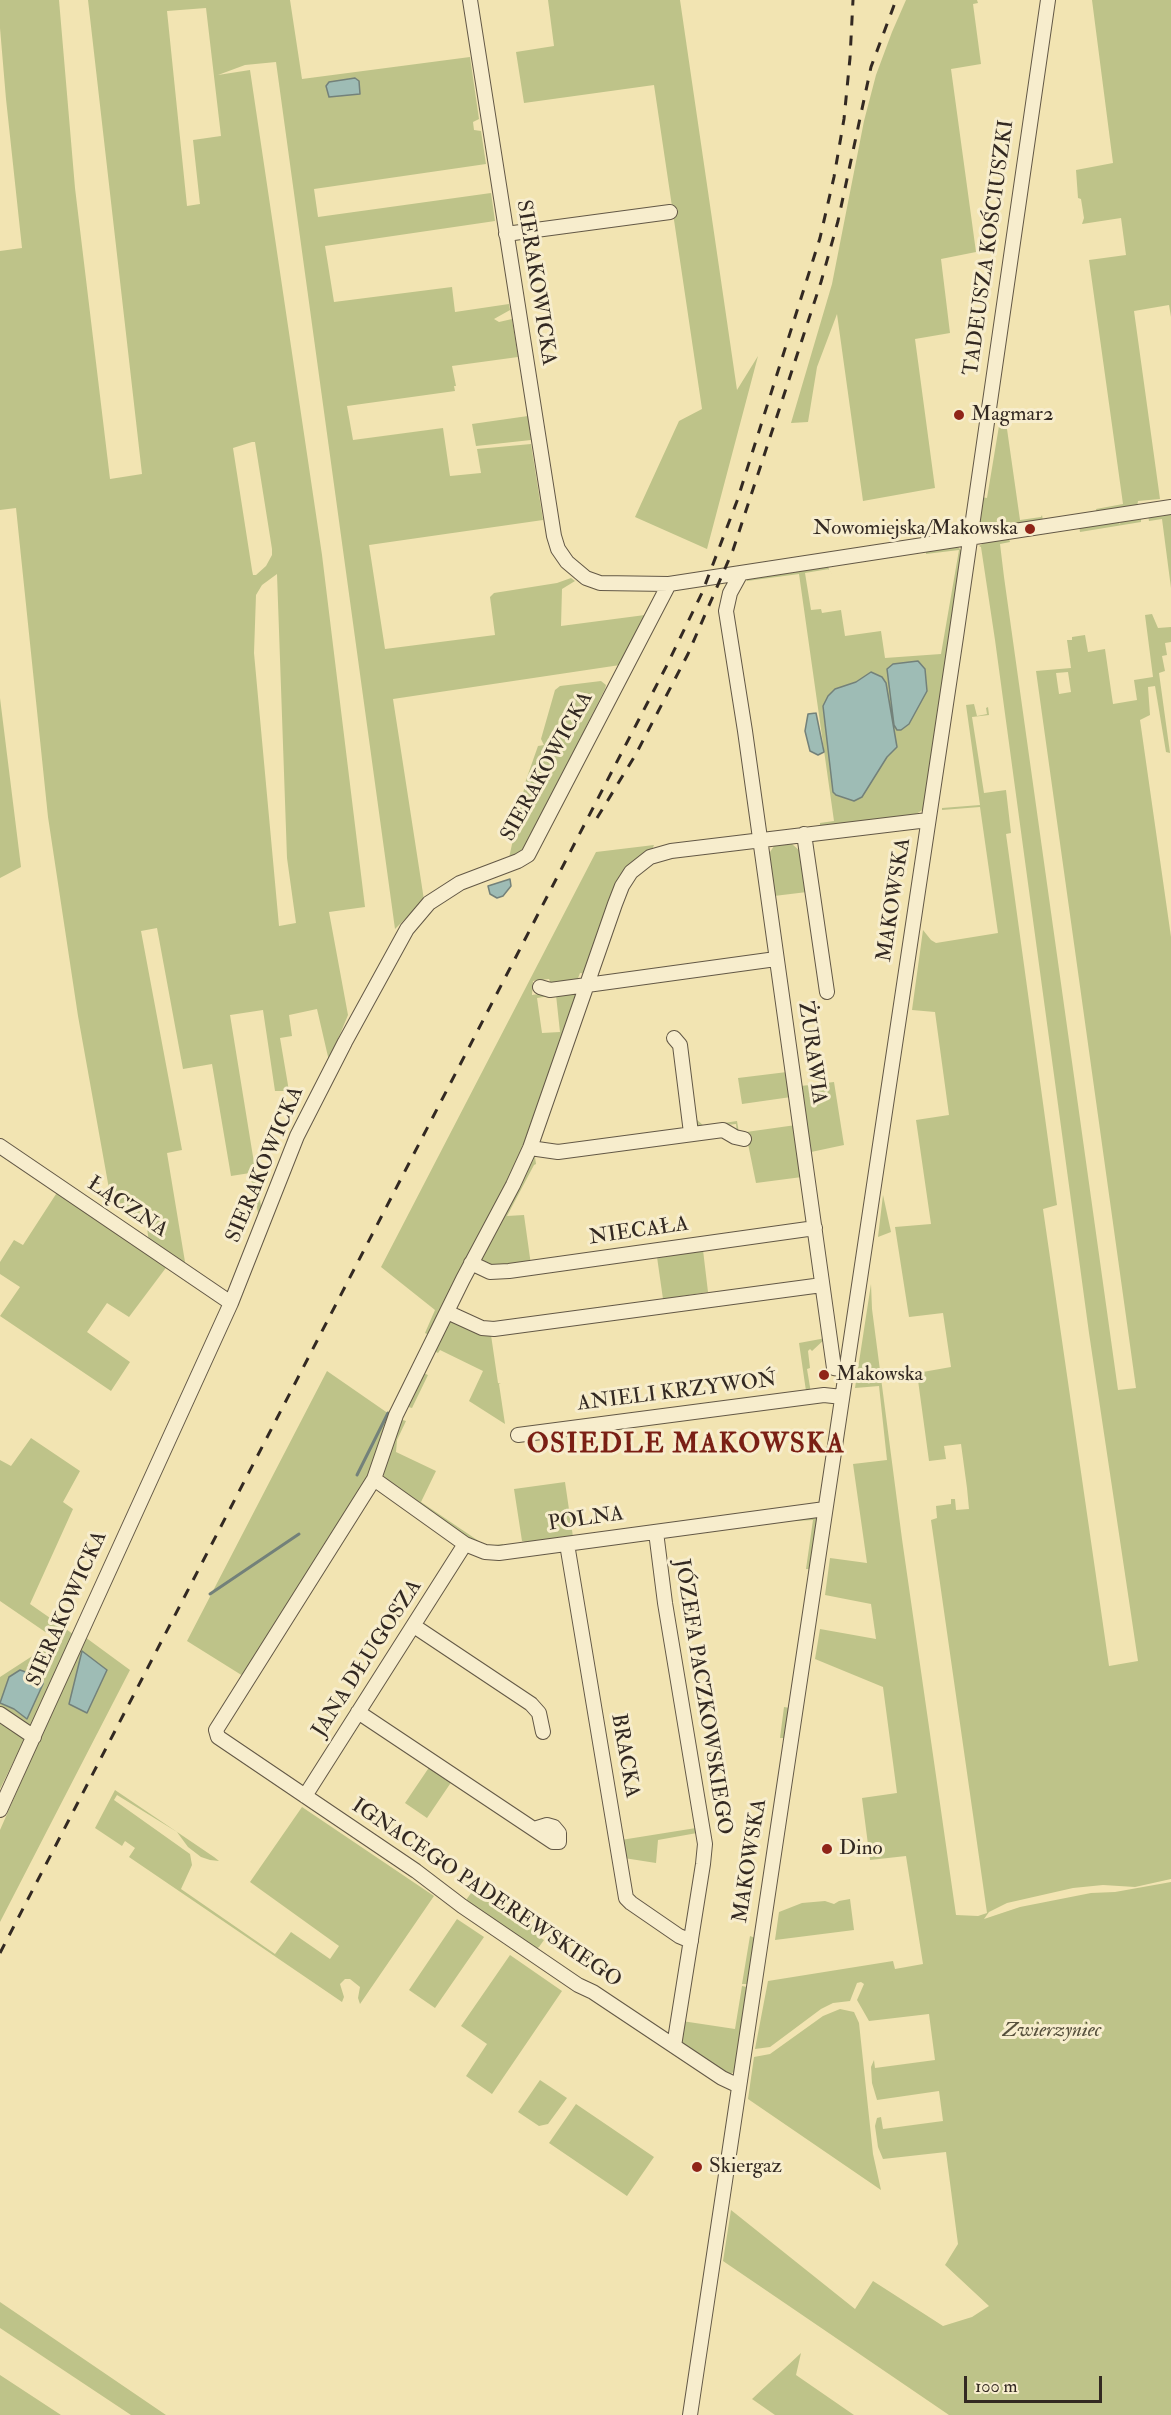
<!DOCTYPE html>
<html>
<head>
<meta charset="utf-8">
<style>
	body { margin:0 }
	#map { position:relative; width:1171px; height:2415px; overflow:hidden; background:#f2e4b2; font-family:"IM FELL Double Pica",serif }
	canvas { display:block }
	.scale { position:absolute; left:964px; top:2376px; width:138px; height:27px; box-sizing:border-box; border:3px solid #332922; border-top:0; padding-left:8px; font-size:18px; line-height:21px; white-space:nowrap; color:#332922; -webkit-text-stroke:4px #f7edcd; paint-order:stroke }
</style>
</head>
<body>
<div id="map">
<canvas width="1171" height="2415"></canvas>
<div class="scale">100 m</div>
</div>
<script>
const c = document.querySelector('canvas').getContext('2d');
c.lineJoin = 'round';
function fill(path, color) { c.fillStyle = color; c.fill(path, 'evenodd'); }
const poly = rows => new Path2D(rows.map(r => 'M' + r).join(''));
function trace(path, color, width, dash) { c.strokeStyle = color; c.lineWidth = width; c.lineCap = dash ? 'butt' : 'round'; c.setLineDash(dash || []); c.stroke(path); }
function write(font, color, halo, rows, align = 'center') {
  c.font = font + ' "IM FELL Double Pica",serif'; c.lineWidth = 6; c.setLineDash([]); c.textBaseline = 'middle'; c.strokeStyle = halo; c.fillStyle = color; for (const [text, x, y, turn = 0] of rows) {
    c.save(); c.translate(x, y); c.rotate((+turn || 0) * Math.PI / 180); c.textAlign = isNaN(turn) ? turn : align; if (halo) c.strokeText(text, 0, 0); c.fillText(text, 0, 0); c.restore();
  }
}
const green = poly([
	[0,0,59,0,75,188,110,479,142,474,88,0,290,0,302,79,470,57,479,119,473,122,474,130,481,131,486,164,314,189,318,217,491,193,495,221,325,246,334,302,452,287,455,312,509,304,510,310,494,319,499,322,512,319,518,357,452,366,456,386,454,386,455,391,347,406,353,440,443,428,450,476,481,473,477,449,531,444,543,520,369,545,385,649,495,635,490,597,494,593,557,583,571,578,575,581,562,589,561,626,645,615,620,665,393,699,424,900,395,929,276,62,245,65,218,75,250,70,322,555,365,907,329,912,348,1015,329,1061,317,1009,289,1015,292,1036,280,1038,289,1091,275,1091,263,1010,230,1015,262,1212,259,1218,250,1173,231,1176,212,1064,183,1069,157,928,141,931,182,1150,167,1153,186,1268,172,1254,149,1242,143,1201,139,1215,134,1219,131,1217,123,1203,115,1204,111,1200,78,1016,48,817,16,508,0,510,0,251,22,248,6,99,0,28],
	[206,8,221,136,193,140,200,204,187,206,167,11],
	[252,442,255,442,272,549,272,555,266,566,256,575,253,575,252,570,233,448],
	[277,574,287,858,296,923,279,926,254,653,256,595,262,585],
	[548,0,680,0,737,390,758,356,707,549,635,517,679,421,702,409,654,85,524,103,516,52,554,46],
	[906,0,977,0,978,3,973,4,981,64,951,69,976,252,941,259,950,333,915,339,935,488,863,501,837,314,817,367,808,422,791,423,832,284,864,121,876,75,892,32],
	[1092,0,1171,0,1171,317,1169,305,1134,311,1160,499,1138,501,1137,507,1097,513,1096,509,1123,504,1089,260,1126,255,1121,218,1082,224,1084,218,1081,199,1078,198,1076,170,1113,163],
	[1002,408,1004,408,1020,520,1041,517,1042,515,1043,521,987,530,978,528,981,497,987,498],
	[528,416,531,440,476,446,472,424],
	[1171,511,1171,588,1162,519,1149,521,1148,515],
	[1141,517,1141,522,1080,532,1079,525,1116,520,1120,524,1121,520],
	[1009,539,1010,542,1000,544,1004,577,1118,1390,1136,1388,1036,671,1071,668,1067,640,1072,640,1072,637,1085,635,1088,652,1105,649,1113,704,1137,700,1134,680,1153,677,1145,615,1152,614,1158,628,1171,627,1171,642,1165,643,1167,655,1162,656,1165,671,1159,673,1170,753,1166,752,1155,686,1148,687,1150,715,1140,720,1171,937,1171,1879,1135,1887,1103,1885,1073,1888,1007,1903,989,1912,984,1919,1020,1907,1091,1893,1115,1892,1171,1882,1171,2415,949,2415,723,2261,731,2210,855,2309,873,2281,943,2326,972,2317,989,2306,945,2265,958,2244,946,2152,883,2159,878,2147,875,2126,877,2118,881,2117,883,2129,943,2121,939,2091,877,2100,872,2083,871,2067,874,2060,875,2068,935,2060,929,2014,869,2021,857,2000,864,1984,861,1982,857,1983,850,2001,833,2003,821,2009,770,2047,755,2049,768,1981,893,1961,895,1969,923,1964,906,1856,870,1860,862,1798,897,1793,883,1687,815,1659,820,1629,876,1639,871,1604,825,1595,830,1558,867,1563,853,1464,887,1460,879,1386,855,1388,871,1284,872,1309,902,1539,956,1915,978,1916,987,1913,931,1520,937,1518,936,1506,951,1504,951,1499,955,1499,956,1510,969,1509,967,1488,961,1444,944,1446,946,1459,929,1461,917,1373,951,1367,943,1313,909,1317,895,1227,931,1224,916,1120,949,1115,935,1012,912,1010,923,930,931,940,936,943,998,933,980,807,942,810,942,808,980,805,966,705,974,704,977,716,987,714,986,708,988,707,989,715,972,717,984,793,1006,790,1011,833,1006,834,1057,1205,1043,1209,1109,1666,1138,1661,1089,1333,995,640,981,547,979,546,984,543],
	[1068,672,1071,692,1059,694,1056,673],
	[957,546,962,551,924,809,913,816,820,827,820,823,834,821,799,574,747,581,747,579,757,576,784,574,828,567,832,575,829,569,805,573,811,610,821,609,822,613,841,610,845,636,881,631,885,658,941,654,959,550,926,554,926,550],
	[601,681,606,685,605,689,525,848,519,856,509,858,526,780,538,746,544,745,541,739,555,690,560,686],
	[0,698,21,867,0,878],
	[792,844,800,851,807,892,774,896,768,855,774,846],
	[654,845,651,852,638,859,587,974,580,973,577,981,551,984,549,979,533,981,532,995,573,989,578,991,525,1149,429,1335,425,1333,435,1310,381,1267,596,852],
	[556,995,560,1032,542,1033,537,998],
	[787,1072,791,1097,742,1104,738,1078],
	[834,1082,844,1145,811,1152,801,1086],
	[692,1114,696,1114,696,1119,704,1126,737,1121,739,1133,796,1125,802,1177,756,1183,746,1134,737,1133,736,1124,697,1128],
	[535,1157,536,1164,534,1165,507,1216,524,1215,531,1265,501,1269,482,1261,481,1258,532,1158],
	[58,1191,168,1265,129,1317,107,1303,87,1332,130,1362,111,1391,0,1316,20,1287,0,1274,0,1262,14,1240,23,1245],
	[883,1195,891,1232,878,1237],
	[703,1250,708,1292,663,1299,657,1257],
	[451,1319,491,1335,498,1383,501,1384,499,1384,505,1424,469,1401,483,1371,440,1350,438,1353,432,1350,445,1323],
	[826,1338,812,1351,810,1349,808,1351,810,1368,807,1369,811,1393,806,1391,799,1343],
	[327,1371,392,1416,373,1469,363,1488,359,1488,359,1493,243,1676,187,1641],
	[421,1372,428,1375,412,1408,405,1406],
	[399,1419,406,1421,397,1440,396,1452,436,1471,421,1502,486,1546,503,1544,503,1547,476,1546,385,1480,383,1474],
	[31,1438,80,1471,63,1502,73,1509,30,1604,73,1634,30,1728,0,1789,0,1677,57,1640,0,1601,0,1460,11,1466],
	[565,1482,573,1537,530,1543,522,1541,514,1489],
	[816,1516,817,1517,810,1569,806,1569,813,1520,795,1521,796,1519],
	[85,1637,130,1670,0,1922,0,1830],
	[784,1707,790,1708,785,1738,780,1738],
	[430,1766,452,1781,427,1818,405,1803],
	[115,1790,214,1857,219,1861,210,1860,201,1857,188,1847,177,1832,117,1795,114,1800,190,1854,192,1865,181,1889,275,1954,291,1932,330,1959,339,1946,250,1882,302,1807,434,1896,360,2004,358,1998,360,1987,350,1979,345,1979,340,1984,344,1997,342,2002,129,1857,135,1848,125,1841,122,1846,95,1828],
	[696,1828,697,1833,658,1840,656,1863,624,1858,621,1840],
	[476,1886,540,1929,536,1935,544,1940,539,1947,533,1951,464,1903],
	[850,1899,854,1930,775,1940,779,1912,802,1903,825,1901,834,1904,839,1901],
	[457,1919,484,1937,435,2008,409,1990],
	[750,1936,755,1938,748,1984,742,1984],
	[510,1955,562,1991,492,2094,466,2076,487,2044,461,2026],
	[742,1986,747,1987,735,2071,728,2076,681,2044,682,2021,735,2029],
	[840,2009,854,2012,859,2023,873,2154,881,2190,748,2099,754,2057,770,2054,823,2016],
	[540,2080,567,2098,548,2124,539,2126,518,2112],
	[576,2104,654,2157,627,2196,549,2143],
	[0,2302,166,2415,131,2415,0,2328],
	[801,2353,796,2375,854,2415,775,2415,752,2399],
	[0,2375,61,2415,0,2415]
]);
const water = poly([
	[355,78,359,81,360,94,329,97,326,86,329,82,355,78],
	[918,661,925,669,927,691,909,724,901,730,897,730,894,725,887,669,893,664,918,661],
	[871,672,882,677,886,683,897,747,887,757,862,797,854,801,836,795,833,792,823,706,828,696,835,689,856,682,871,672],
	[816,713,824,752,818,755,810,751,805,731,808,714,816,713],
	[510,879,511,886,503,896,497,898,490,894,488,886,510,879],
	[82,1651,107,1670,87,1713,69,1704,82,1651],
	[20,1670,43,1678,43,1684,27,1719,14,1709,0,1703,9,1677,20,1670]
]);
const stream = poly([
	[357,1475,388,1413],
	[210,1594,299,1534]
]);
const minor = poly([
	[470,0,554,536,558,549,567,562,586,578,600,583,669,584,1171,507],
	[506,234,670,212],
	[741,573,730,593,726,611,745,731,834,1368,846,1370],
	[804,834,827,992],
	[540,987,550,990,587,985,776,959],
	[674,1038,680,1045,691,1133],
	[0,1146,231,1303],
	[530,1148,558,1152,723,1130,735,1137,744,1139],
	[471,1263,490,1272,509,1271,815,1228],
	[447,1312,482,1328,494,1329,822,1285],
	[518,1435,824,1395,842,1397],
	[374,1479,465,1544,485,1552,499,1553,825,1509],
	[656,1532,665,1603,705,1844,703,1864,674,2046],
	[567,1544,626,1898,631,1903,679,1936,691,1941],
	[414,1626,531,1704,539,1713,543,1732],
	[358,1712,553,1842,559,1842,559,1833,554,1827,547,1825,534,1829],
	[0,1714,34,1737],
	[305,1796,465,1544],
	[0,1810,231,1303,297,1136,345,1042,407,929,429,903,460,883,518,861,528,855,669,584],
	[739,2086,722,2078,593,1992,578,1985,462,1906,416,1871,218,1737,216,1730,374,1479,396,1415,463,1279,513,1185,530,1148,615,904,622,886,631,872,650,857,671,851,928,820],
	[690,2415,956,637,1048,0]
]);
const rail = poly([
	[597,818,636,754,688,654,733,550,821,282,838,221,871,67,896,0],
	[0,1953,666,667,702,593,737,501,820,238,834,177,844,119,850,58,853,0]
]);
const markers = [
	[959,415,6,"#8f2418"],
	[1030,529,6,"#8f2418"],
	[824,1375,6,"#8f2418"],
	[827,1849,6,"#8f2418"],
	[697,2167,6,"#8f2418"]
];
const streetNames = [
	["TADEUSZA KOŚCIUSZKI",990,248,-82],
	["SIERAKOWICKA",535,283,81],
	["SIERAKOWICKA",548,767,-61],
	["MAKOWSKA",895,900,-81],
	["ŻURAWIA",811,1053,82],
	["SIERAKOWICKA",266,1165,-67],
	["ŁĄCZNA",127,1208,34],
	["NIECAŁA",639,1232,-8],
	["ANIELI KRZYWOŃ",677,1393,-7],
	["POLNA",586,1520,-8],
	["SIERAKOWICKA",68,1609,-66],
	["JANA DŁUGOSZA",368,1659,-57],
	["JÓZEFA PACZKOWSKIEGO",702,1697,81],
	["BRACKA",624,1756,80],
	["MAKOWSKA",751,1861,-81],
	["IGNACEGO PADEREWSKIEGO",486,1894,34]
];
const poiNames = [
	["Magmar2",971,415],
	["Nowomiejska/Makowska",1018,529,"right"],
	["Makowska",836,1375],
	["Dino",839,1849],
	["Skiergaz",709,2167]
];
const parkNames = [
	["Zwierzyniec",1052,2031]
];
const districtNames = [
	["OSIEDLE MAKOWSKA",686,1446]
];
fill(green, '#bec389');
fill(water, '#9ebcb5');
trace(water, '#73817a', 1.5);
trace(stream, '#73817a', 3);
trace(minor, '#635846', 16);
trace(minor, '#f7edcd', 14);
trace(rail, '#332922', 3, [10, 10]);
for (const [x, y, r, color] of markers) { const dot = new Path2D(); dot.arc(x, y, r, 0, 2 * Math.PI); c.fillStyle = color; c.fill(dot); trace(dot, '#f7edcd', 2); }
write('21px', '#332922', '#f7edcd', streetNames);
write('21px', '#332922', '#f7edcd', poiNames, 'left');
write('italic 21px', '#56503c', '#f7edcd', parkNames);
c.letterSpacing = '1.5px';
write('bold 27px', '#7a1f14', '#f7edcd', districtNames);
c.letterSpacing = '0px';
</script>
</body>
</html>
